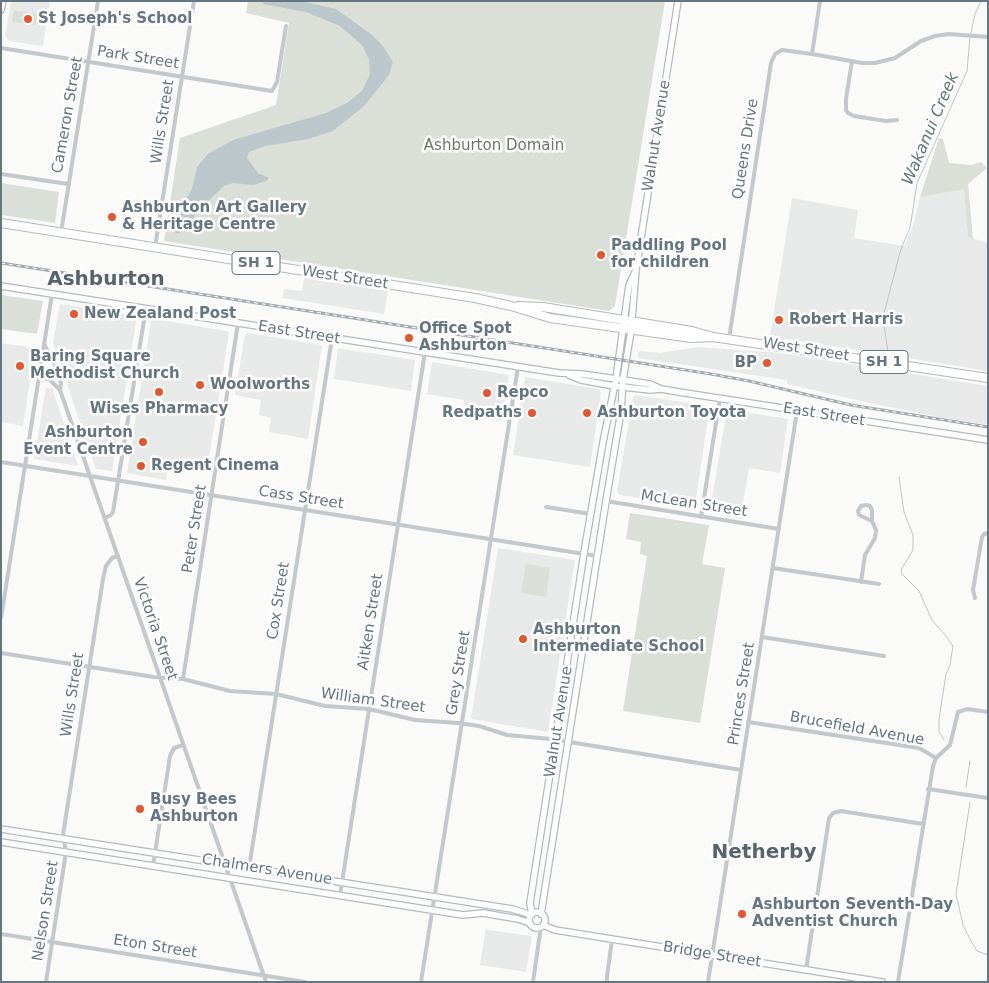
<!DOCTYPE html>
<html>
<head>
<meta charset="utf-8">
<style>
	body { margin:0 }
	#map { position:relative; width:989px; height:983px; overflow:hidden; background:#fafaf8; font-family:"DejaVu Sans",sans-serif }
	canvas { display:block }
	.frame { position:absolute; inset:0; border:2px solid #657683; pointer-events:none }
</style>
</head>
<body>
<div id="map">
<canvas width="989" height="983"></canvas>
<div class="frame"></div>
</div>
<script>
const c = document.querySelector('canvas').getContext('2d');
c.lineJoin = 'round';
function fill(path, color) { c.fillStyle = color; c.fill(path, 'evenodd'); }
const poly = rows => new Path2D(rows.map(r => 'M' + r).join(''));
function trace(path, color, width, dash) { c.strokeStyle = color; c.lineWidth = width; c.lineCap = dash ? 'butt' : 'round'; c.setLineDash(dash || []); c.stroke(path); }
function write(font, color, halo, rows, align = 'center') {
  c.font = font + ' "DejaVu Sans",sans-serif'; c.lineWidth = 5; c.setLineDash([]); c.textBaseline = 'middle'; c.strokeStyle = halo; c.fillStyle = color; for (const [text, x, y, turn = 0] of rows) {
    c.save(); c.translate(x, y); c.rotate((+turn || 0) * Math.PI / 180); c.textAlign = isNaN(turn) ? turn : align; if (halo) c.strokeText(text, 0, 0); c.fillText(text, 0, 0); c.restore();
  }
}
const built = poly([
	[11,1,50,1,43,46,9,41,5,36],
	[964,188,968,237,988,243,988,371,770,336,792,198,858,210,854,238,904,246,913,226,920,197],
	[304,278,388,291,384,314,283,298,284,289,302,291],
	[60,304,137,316,112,471,96,469,53,343],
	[154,319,227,331,229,333,207,471,169,464,166,480,127,473,151,321],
	[247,333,322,345,308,439,269,432,271,418,259,415,261,400,235,395,245,335],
	[1,343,35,348,23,426,1,422],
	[699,347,780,353,988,386,988,425,939,417,869,403,787,384,787,380,638,358,638,353,641,351,660,353],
	[338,348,415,360,411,391,334,379],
	[432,362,509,375,501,421,462,416,464,400,427,394],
	[525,377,598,389,601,392,590,467,513,455],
	[46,388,52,388,78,465,77,466,34,459],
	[635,395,710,406,695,505,692,506,620,495,617,492,633,397],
	[727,409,788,419,780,473,749,468,741,514,710,510],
	[498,548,575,560,548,732,471,719],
	[486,928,489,930,532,936,526,972,480,965]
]);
const green = poly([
	[248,1,665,1,615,306,609,311,164,241,180,138,276,105,289,23,246,13],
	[14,10,38,14,36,25,12,22],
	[939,138,943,139,949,163,972,165,981,162,987,168,968,184,973,240,968,237,964,189,920,197],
	[1,183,59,192,55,223,1,215],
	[1,295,43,301,37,334,1,329],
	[630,513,709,525,702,564,725,568,700,723,623,711,647,556,640,554,641,542,626,539],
	[526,564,550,568,546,597,521,593]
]);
const water = poly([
	[264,1,301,1,336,9,372,35,382,45,393,62,389,75,364,106,333,131,308,139,265,146,249,152,247,158,258,173,269,178,266,181,254,185,233,183,224,186,199,210,184,230,178,234,173,231,170,227,172,218,177,206,184,203,192,189,197,167,208,154,233,140,326,113,347,103,362,91,370,74,369,60,363,46,340,26,306,12,263,4]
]);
const stream = poly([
	[971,33,975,14,981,1],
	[888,353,883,317,901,249,910,228,917,183,967,71,970,37],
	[899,477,904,512,913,535,913,550,901,570,902,574,919,591,932,620,945,635,953,646,950,665,946,674,939,719,939,732,944,740],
	[966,787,970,761],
	[970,802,956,894,963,925,971,941,977,951,988,955]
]);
const street = poly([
	[1,48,272,91,277,82,286,26],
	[812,54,862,63,875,63,895,58,921,41,935,36,949,34,988,37],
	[852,61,846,99,846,110,848,113,854,116,886,121,897,120],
	[1,174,68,184],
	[61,233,98,1],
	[155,247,194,1],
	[729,339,771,63,775,54,782,50,812,54,820,1],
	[44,344,54,363,61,383,60,390,266,982],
	[39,378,49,379,60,390],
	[1,462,597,556],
	[606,501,779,529],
	[546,507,591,514],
	[701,517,720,398],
	[105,518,111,515,113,512,146,308],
	[773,568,879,584],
	[861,582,865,555,875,538,876,530,872,521,859,515,858,511,861,506,866,505,870,506,872,510,872,521],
	[975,598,973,590,982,537,984,534,988,533],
	[1,618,52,294],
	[762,637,884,656],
	[1,653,154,677,183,679,230,691,276,694,325,706,369,709,415,720,458,723,479,726,507,735,551,739,741,770],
	[183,679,238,323],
	[748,722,919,748,936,758],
	[928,789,988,798],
	[153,866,170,756,174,748,183,745],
	[249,868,332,338],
	[340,895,425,352],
	[1,934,305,982],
	[806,970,829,818,833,813,841,811,923,824],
	[46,982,66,852,63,835,103,579,106,566,112,558,118,556],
	[421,982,518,367],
	[533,982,540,933,539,928],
	[607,982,607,976,612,940],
	[708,982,797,411],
	[898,982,933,766,936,758,950,745,958,712,967,709,988,712]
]);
const secondary = poly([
	[1,10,3,1],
	[1,286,559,373,582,374,650,384,661,389,679,392,988,440],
	[569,375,581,380,614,386,650,390,660,389],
	[1,829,512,909,532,915,530,903,584,553,603,442,616,379,629,285,636,270],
	[1,842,463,915,483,913,518,919,530,923],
	'529 920a8 8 0 1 1 16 0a8 8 0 1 1-16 0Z',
	[541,914,606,501,621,411,623,380,631,331,636,270,678,1],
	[543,925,555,930,882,982]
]);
const highway = poly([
	[1,223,475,298,511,306,550,318,691,338,713,337],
	[518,306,543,307,624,320,692,331,713,337,988,378]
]);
const rail = poly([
	[1,263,711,374,749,381,851,405,988,427]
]);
const markers = [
	[28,19,5,"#e4572e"],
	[112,217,5,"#e4572e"],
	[601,255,5,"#e4572e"],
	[74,314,5,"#e4572e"],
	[779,320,5,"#e4572e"],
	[409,338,5,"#e4572e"],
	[767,363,5,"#e4572e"],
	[20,366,5,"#e4572e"],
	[200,385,5,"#e4572e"],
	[159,392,5,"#e4572e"],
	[487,393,5,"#e4572e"],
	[532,413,5,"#e4572e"],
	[587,413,5,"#e4572e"],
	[143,442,5,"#e4572e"],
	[141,466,5,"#e4572e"],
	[523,639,5,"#e4572e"],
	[140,809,5,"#e4572e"],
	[742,914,5,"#e4572e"]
];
const shields = [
	[256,263,48],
	[884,362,48]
];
const shieldNames = [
	["SH 1",256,263],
	["SH 1",884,362]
];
const poiNames = [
	["St Joseph's School",38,19],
	["Ashburton Art Gallery",122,208],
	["& Heritage Centre",122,225],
	["Paddling Pool",611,246],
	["for children",611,263],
	["New Zealand Post",84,314],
	["Robert Harris",789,320],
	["Office Spot",419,329],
	["Ashburton",419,346],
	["Baring Square",30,357],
	["Methodist Church",30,374],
	["BP",757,363,"right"],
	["Woolworths",210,385],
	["Repco",497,393],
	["Wises Pharmacy",159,409,"center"],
	["Redpaths",522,413,"right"],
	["Ashburton Toyota",597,413],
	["Ashburton",133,433,"right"],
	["Event Centre",133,450,"right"],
	["Regent Cinema",151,466],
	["Ashburton",533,630],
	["Intermediate School",533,647],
	["Busy Bees",150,800],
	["Ashburton",150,817],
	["Ashburton Seventh-Day",752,905],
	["Adventist Church",752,922]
];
const streetNames = [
	["Park Street",138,58,9],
	["Cameron Street",68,115,-80],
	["Wills Street",163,122,-81],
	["Walnut Avenue",657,136,-81],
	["Queens Drive",746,149,-81],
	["West Street",345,278,9],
	["East Street",299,333,9],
	["West Street",806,350,9],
	["East Street",824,415,9],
	["Cass Street",301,498,9],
	["McLean Street",694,504,9],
	["Peter Street",195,529,-81],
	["Cox Street",279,601,-81],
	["Aitken Street",371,622,-81],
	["Victoria Street",155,629,71],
	["Grey Street",459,673,-81],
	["Princes Street",742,694,-81],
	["Wills Street",73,695,-81],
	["William Street",373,701,8],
	["Walnut Avenue",559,722,-81],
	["Brucefield Avenue",857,729,10],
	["Chalmers Avenue",267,870,9],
	["Nelson Street",46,911,-81],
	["Eton Street",155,947,9],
	["Bridge Street",712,955,9]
];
const parkNames = [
	["Ashburton Domain",494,146]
];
const waterNames = [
	["Wakanui Creek",931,129,-67]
];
const districtNames = [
	["Ashburton",106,280],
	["Netherby",764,853]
];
fill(built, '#e8e9e9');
fill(green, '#dadfd7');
fill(water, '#bbc7cb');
trace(stream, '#bbc7cb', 1);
trace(secondary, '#b3babf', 8);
trace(highway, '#b4b9bd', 10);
trace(street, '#c3c8cc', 4);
trace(secondary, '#fff', 5.5);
trace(highway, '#fff', 8);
trace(rail, '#a2aab0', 3);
trace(rail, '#fff', 1, [4]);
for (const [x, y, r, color] of markers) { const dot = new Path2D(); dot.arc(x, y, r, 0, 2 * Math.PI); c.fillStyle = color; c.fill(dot); trace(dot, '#fff', 2); }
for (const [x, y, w] of shields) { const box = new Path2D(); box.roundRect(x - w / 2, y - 11.5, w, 23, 4); c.fillStyle = '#fff'; c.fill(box); trace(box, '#657683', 1); }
write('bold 14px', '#657683', null, shieldNames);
write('bold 15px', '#657683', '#fff', poiNames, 'left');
write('15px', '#657683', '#fff', streetNames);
write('15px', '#687a64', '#fff', parkNames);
write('italic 16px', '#60757c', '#fff', waterNames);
write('bold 20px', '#57646e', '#fff', districtNames);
</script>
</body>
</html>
